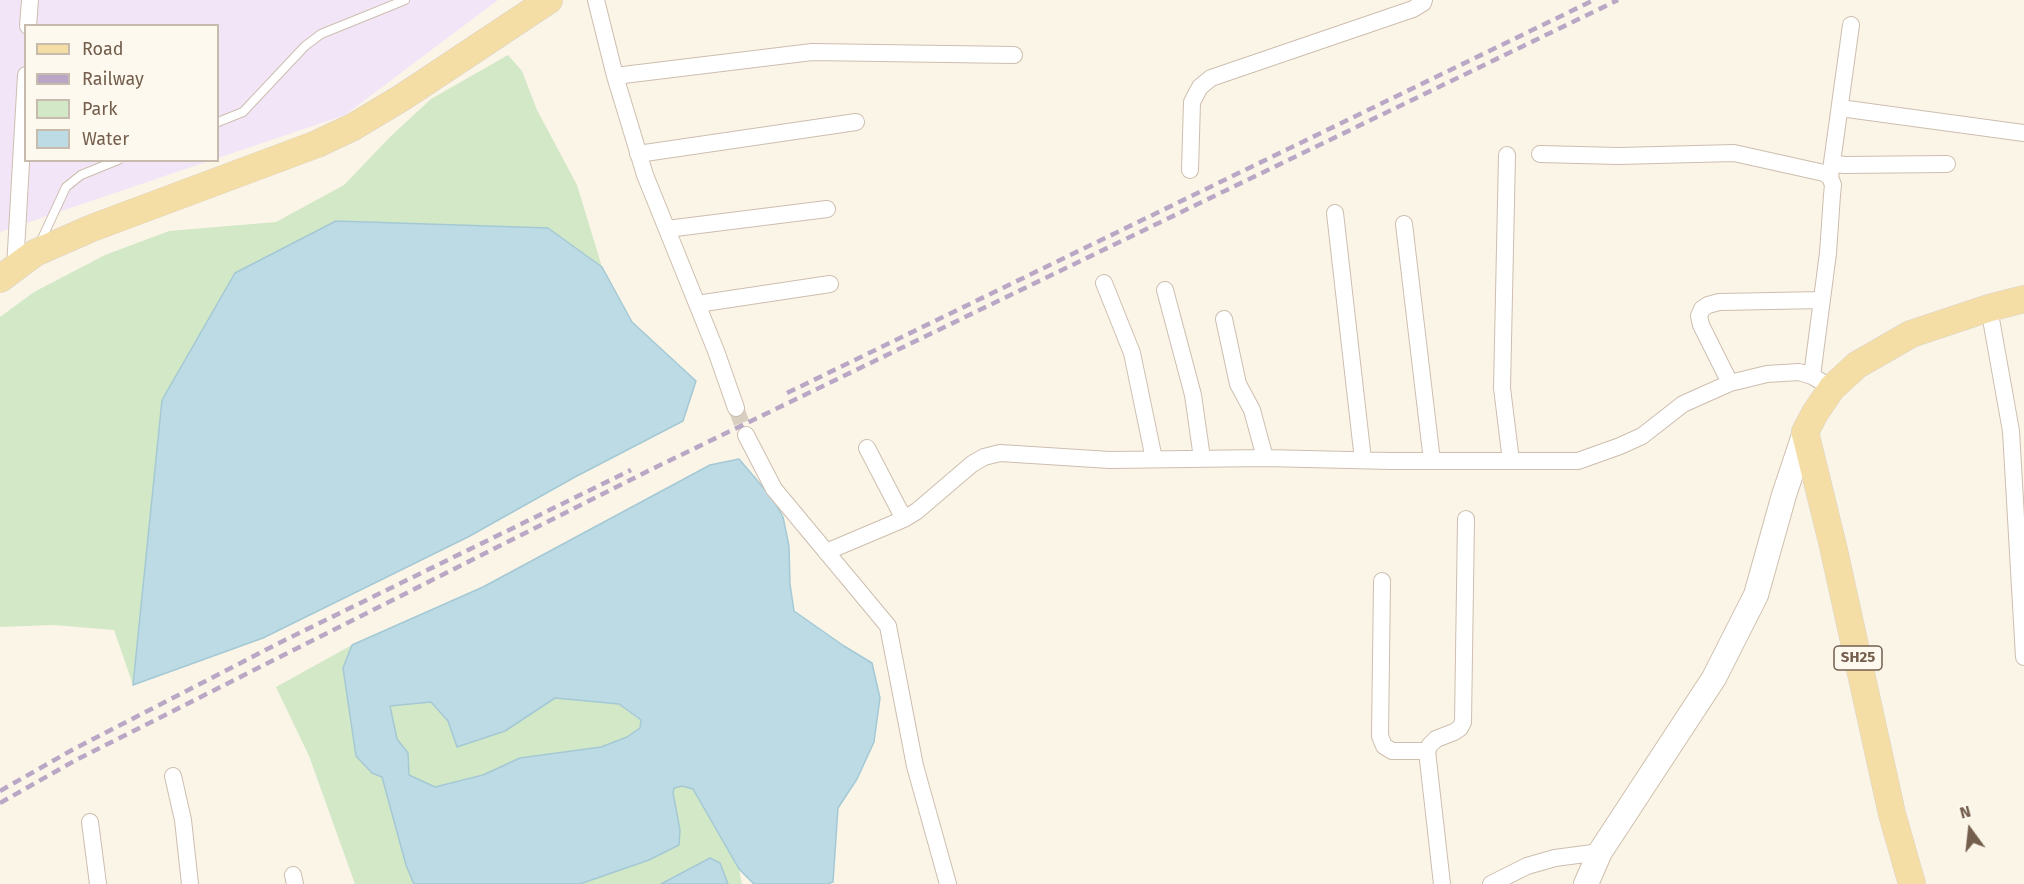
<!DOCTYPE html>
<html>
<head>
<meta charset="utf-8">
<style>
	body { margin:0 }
	#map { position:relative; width:2024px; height:884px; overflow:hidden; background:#fbf5e8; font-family:"Fira Sans",sans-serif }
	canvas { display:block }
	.legend { position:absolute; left:24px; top:24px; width:195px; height:138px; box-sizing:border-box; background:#fef9ee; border:2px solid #c7bbae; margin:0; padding:8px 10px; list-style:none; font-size:18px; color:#745e4d }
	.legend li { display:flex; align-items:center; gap:12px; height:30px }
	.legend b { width:30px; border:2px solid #c7bbae }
	.north { position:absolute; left:1940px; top:800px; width:60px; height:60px; -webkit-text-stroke:4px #fef9ee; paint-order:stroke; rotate:345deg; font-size:16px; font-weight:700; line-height:24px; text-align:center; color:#745e4d }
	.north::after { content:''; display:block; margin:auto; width:21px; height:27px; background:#745e4d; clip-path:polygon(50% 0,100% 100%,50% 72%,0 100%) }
</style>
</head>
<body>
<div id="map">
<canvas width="2024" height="884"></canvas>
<ul class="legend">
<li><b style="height:8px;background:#f5dea5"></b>Road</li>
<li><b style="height:8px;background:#b9a7c5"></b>Railway</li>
<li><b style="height:16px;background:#d2e8c7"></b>Park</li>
<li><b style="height:16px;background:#bddbe4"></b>Water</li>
</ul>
<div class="north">N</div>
</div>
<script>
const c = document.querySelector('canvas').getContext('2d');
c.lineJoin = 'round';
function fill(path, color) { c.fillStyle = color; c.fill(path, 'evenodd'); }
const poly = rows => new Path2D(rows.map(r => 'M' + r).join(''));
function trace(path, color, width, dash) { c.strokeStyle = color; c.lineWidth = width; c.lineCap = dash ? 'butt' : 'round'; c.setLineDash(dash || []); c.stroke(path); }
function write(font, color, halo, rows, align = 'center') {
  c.font = font + ' "Fira Sans",sans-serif'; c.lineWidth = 4.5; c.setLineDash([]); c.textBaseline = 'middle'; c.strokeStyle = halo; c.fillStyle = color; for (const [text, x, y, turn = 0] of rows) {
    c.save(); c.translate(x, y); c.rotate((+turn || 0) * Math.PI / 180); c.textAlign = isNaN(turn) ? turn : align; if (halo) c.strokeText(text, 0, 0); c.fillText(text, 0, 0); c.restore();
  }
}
const education = poly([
	[0,0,498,0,345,115,218,158,218,26,26,26,26,160,209,161,0,232]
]);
const green = poly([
	[508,55,522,71,537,110,577,185,602,267,548,228,162,400,133,685,114,630,53,625,0,627,0,317,34,292,105,255,169,231,276,222,344,185,391,136,431,99],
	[352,645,343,669,356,756,372,773,382,776,406,865,414,884,355,884,309,756,276,687],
	[555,698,619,704,638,719,641,719,640,728,627,737,601,747,520,758,483,775,435,787,409,775,408,753,397,739,390,706,431,702,448,721,530,713],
	[678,786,687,786,693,789,705,808,739,869,742,884,728,884,720,863,710,858,661,884,580,884,649,860,680,830,673,793,674,788]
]);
const water = poly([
	[336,221,548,228,602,267,632,322,696,381,683,421,575,477,468,537,263,638,133,685,162,400,235,273,336,221],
	[739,459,773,499,783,517,789,546,790,584,794,611,844,646,872,663,880,698,874,742,857,779,838,808,833,882,827,884,754,884,739,869,693,789,682,786,674,788,673,793,680,830,679,845,649,860,580,884,414,884,406,865,382,777,372,773,356,756,343,668,352,645,483,587,710,465,739,459],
	[555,698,619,704,641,720,640,728,627,737,601,747,520,758,483,775,435,787,409,775,408,753,397,739,390,706,431,702,448,721,457,747,505,731,555,698],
	[710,858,720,863,728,884,661,884,710,858]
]);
const minorTunnel = poly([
	[736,408,746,435]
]);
const service = poly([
	[218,122,243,112,305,46,321,34,405,0],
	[39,245,66,187,81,175,118,160]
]);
const minor = poly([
	[596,0,615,76,645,175,716,351,736,408],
	[28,26,30,0],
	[615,76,812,52,1014,55],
	[1840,108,2024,133],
	[638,154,856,122],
	[1540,154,1619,156,1734,153,1824,173,1830,177,1833,185,1832,195,1828,253,1812,376],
	[1507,155,1502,388,1511,461],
	[1832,163,1844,165,1947,164],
	[1190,170,1192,102,1200,87,1211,78,1413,9,1423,3,1424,0],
	[1830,177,1851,25],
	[1335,213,1363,460],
	[1404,224,1432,461],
	[667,229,827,209],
	[15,268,26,75],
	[1104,283,1132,353,1154,459],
	[1165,290,1193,395,1202,458],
	[697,304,830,284],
	[1989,308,2011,431,2024,657],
	[1224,319,1238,384,1252,410,1265,458],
	[1730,383,1701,325,1699,316,1702,309,1708,305,1719,302,1822,300],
	[746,435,774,489,888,626,915,766,948,884],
	[867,448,904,519],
	[826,552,904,519,917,511,972,464,984,457,1000,453,1110,460,1265,458,1391,461,1578,461,1620,446,1642,436,1683,404,1730,383,1767,374,1799,372,1812,376,1832,388],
	[1382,581,1380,736,1384,746,1392,751,1427,751],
	[173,776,183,820,190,884],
	[90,822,98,884],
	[293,875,295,884],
	[1442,884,1427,751,1430,745,1436,739,1454,732,1460,728,1463,722,1466,519],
	[1491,884,1527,866,1555,858,1600,852]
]);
const secondary = poly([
	[1586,884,1600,852,1714,678,1756,595,1784,495,1805,432]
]);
const primary = poly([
	[0,279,35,253,92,228,317,144,353,127,403,97,549,0],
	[1912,884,1892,814,1833,546,1805,432,1815,413,1832,388,1857,365,1911,334,1989,308,2024,299]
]);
const rail = poly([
	[787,393,1594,0],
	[0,791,72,750,285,640,631,470],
	[0,803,76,760,648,471,1618,0]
]);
const shields = [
	[1858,658,48]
];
const shieldNames = [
	["SH25",1858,658]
];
fill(education, '#f2e5f8');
fill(green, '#d2e8c7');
fill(water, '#bddbe4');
trace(water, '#a4c9d5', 1.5);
trace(minorTunnel, '#d9cfc1', 16, [16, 8]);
trace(service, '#cdbeaf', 10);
trace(minor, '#cdbeaf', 18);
trace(secondary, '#cfbfac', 26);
trace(primary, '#d8d2cd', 28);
trace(service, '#fff', 8);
trace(minor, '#fff', 16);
trace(secondary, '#fff', 24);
trace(primary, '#f5dea5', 27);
trace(rail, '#b9a7c5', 4.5, [9, 6]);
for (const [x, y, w] of shields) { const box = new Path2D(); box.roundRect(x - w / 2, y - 12, w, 24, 4.5); c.fillStyle = '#fef9ee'; c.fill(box); trace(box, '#745e4d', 1.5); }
write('bold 15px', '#745e4d', null, shieldNames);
</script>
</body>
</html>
